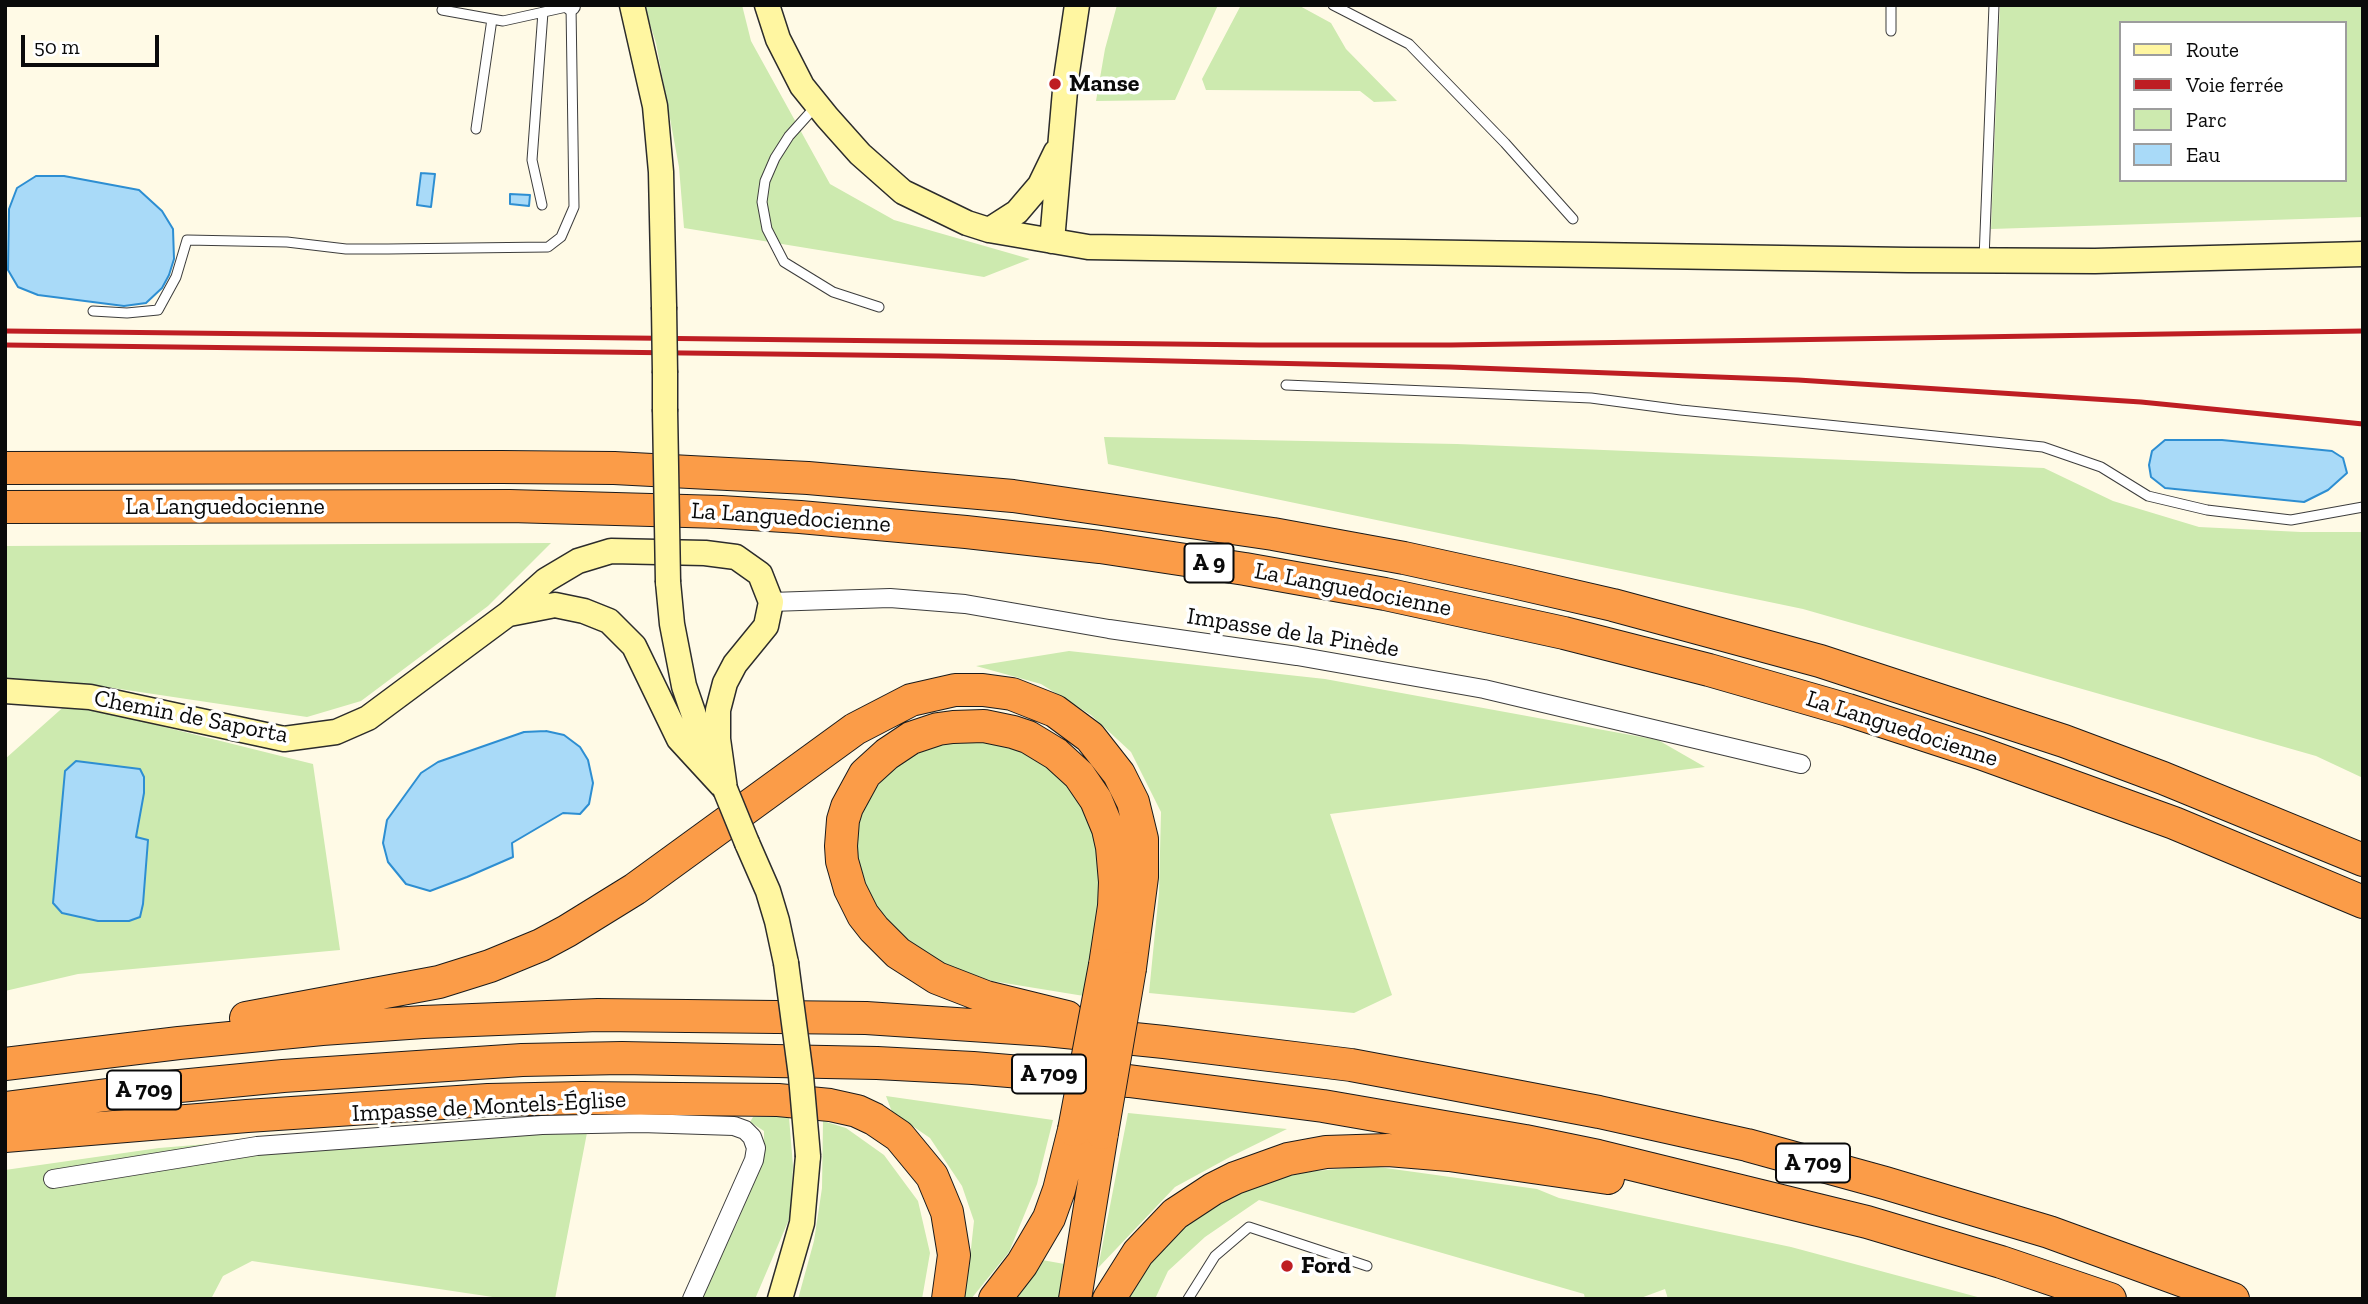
<!DOCTYPE html>
<html>
<head>
<meta charset="utf-8">
<style>
	body { margin:0 }
	#map { position:relative; width:2368px; height:1304px; overflow:hidden; background:#fffae6; font-family:"Zilla Slab",serif }
	canvas { display:block }
	.frame { position:absolute; inset:0; border:7px solid #0a0a0a; pointer-events:none }
	.legend { position:absolute; left:2119px; top:21px; width:228px; height:161px; box-sizing:border-box; background:#fff; border:2px solid #9d9d9d; margin:0; padding:9px 12px; list-style:none; font-size:21px; color:#0a0a0a }
	.legend li { display:flex; align-items:center; gap:14px; height:35px }
	.legend b { width:35px; border:2px solid #9d9d9d }
	.scale { position:absolute; left:21px; top:35px; width:138px; height:32px; box-sizing:border-box; border:4px solid #0a0a0a; border-top:0; padding-left:9px; font-size:21px; line-height:24px; white-space:nowrap; color:#0a0a0a; -webkit-text-stroke:5px #fff; paint-order:stroke }
</style>
</head>
<body>
<div id="map">
<canvas width="2368" height="1304"></canvas>
<div class="frame"></div>
<ul class="legend">
<li><b style="height:9px;background:#fff6a1"></b>Route</li>
<li><b style="height:9px;background:#be1e23"></b>Voie ferrée</li>
<li><b style="height:19px;background:#cdeaaf"></b>Parc</li>
<li><b style="height:19px;background:#a9daf8"></b>Eau</li>
</ul>
<div class="scale">50 m</div>
</div>
<script>
const c = document.querySelector('canvas').getContext('2d');
c.lineJoin = 'round';
function fill(path, color) { c.fillStyle = color; c.fill(path, 'evenodd'); }
const poly = rows => new Path2D(rows.map(r => 'M' + r).join(''));
function trace(path, color, width, dash) { c.strokeStyle = color; c.lineWidth = width; c.lineCap = dash ? 'butt' : 'round'; c.setLineDash(dash || []); c.stroke(path); }
function write(font, color, halo, rows, align = 'center') {
  c.font = font + ' "Zilla Slab",serif'; c.lineWidth = 7; c.setLineDash([]); c.textBaseline = 'middle'; c.strokeStyle = halo; c.fillStyle = color; for (const [text, x, y, turn = 0] of rows) {
    c.save(); c.translate(x, y); c.rotate((+turn || 0) * Math.PI / 180); c.textAlign = isNaN(turn) ? turn : align; if (halo) c.strokeText(text, 0, 0); c.fillText(text, 0, 0); c.restore();
  }
}
const green = poly([
	[644,5,742,5,751,41,830,184,894,220,1030,259,984,277,684,228,679,167,656,43],
	[1117,5,1218,5,1175,100,1096,101,1105,49],
	[1241,5,1298,5,1331,23,1346,49,1397,101,1374,102,1360,91,1206,90,1202,79],
	[2000,5,2363,5,2363,217,1991,229],
	[2121,23,2345,23,2345,180,2121,180],
	[1104,437,1457,444,2044,468,2113,501,2199,527,2301,532,2363,532,2363,778,2316,756,1803,609,1108,464],
	[551,543,488,606,361,701,307,717,93,685,5,678,5,546],
	[1069,651,1325,679,1658,740,1705,767,1330,814,1392,995,1354,1013,1149,993,1159,892,1161,812,1131,752,1091,715,1041,684,976,666],
	[68,703,313,764,340,950,78,974,5,991,5,759],
	[954,741,980,741,1007,746,1032,757,1056,773,1074,794,1085,813,1102,859,1104,899,1084,996,992,981,944,964,918,950,883,918,869,893,856,851,857,832,861,810,869,796,887,775,906,759,930,747],
	[886,1096,1053,1120,1037,1184,1009,1252,971,1299,961,1299,969,1267,974,1221,962,1186,930,1138,892,1112],
	[591,1112,555,1299,506,1299,252,1261,223,1276,211,1299,5,1299,5,1170,159,1148],
	[1128,1113,1287,1129,1230,1157,1175,1187,1098,1268],
	[753,1117,789,1117,793,1166,790,1217,755,1299,700,1299,710,1273,737,1223,764,1155,764,1131,750,1122],
	[823,1121,846,1128,884,1155,918,1201,930,1253,922,1299,798,1299,814,1241,822,1188],
	[1371,1166,1537,1189,1559,1198,1791,1247,1985,1299,1668,1299,1665,1289,1638,1299,1585,1299,1584,1294,1259,1200,1205,1237,1168,1271,1155,1299,1123,1299,1162,1244,1206,1211,1247,1187,1283,1174],
	[1042,1260,1070,1265,1059,1299,1011,1299]
]);
const water = poly([
	[421,173,435,174,431,207,417,205,421,173],
	[36,176,64,176,139,190,162,211,173,229,174,259,169,275,162,288,146,303,124,306,38,295,18,287,8,270,9,209,17,188,36,176],
	[510,194,530,195,529,206,510,204,510,194],
	[2165,440,2222,440,2332,451,2343,458,2347,473,2328,490,2304,502,2165,488,2151,477,2149,465,2152,451,2165,440],
	[546,731,564,735,580,747,588,760,593,783,589,804,580,814,563,813,512,843,513,857,467,877,430,891,406,884,388,862,383,843,387,820,421,773,438,762,524,732,546,731],
	[76,761,140,769,144,777,144,793,136,837,148,840,143,904,140,917,129,921,98,921,62,913,53,903,65,771,76,761]
]);
const lane = poly([
	[1333,5,1409,44,1505,143,1573,219],
	[1891,5,1891,31],
	[816,106,789,136,775,158,765,181,762,202,767,229,784,262,833,292,879,307],
	[476,129,492,19],
	[542,205,532,160,543,12],
	[1984,259,1994,5],
	[93,311,127,313,158,310,176,277,187,240,287,242,346,249,388,249,548,247,561,237,574,207,571,6,503,21,442,10],
	[1286,385,1591,398,1681,410,2043,447,2101,467,2148,496,2207,510,2291,520,2363,507],
	[1188,1299,1215,1256,1249,1227,1367,1266]
]);
const street = poly([
	[571,5,571,6],
	[771,602,890,598,965,604,1109,629,1297,656,1484,689,1801,764],
	[53,1179,257,1146,542,1125,641,1123,734,1126,745,1130,752,1137,756,1148,754,1160,692,1299]
]);
const secondary = poly([
	[632,5,655,106,661,172,664,307],
	[767,5,778,39,802,86,827,117,860,154,903,192,967,223,989,230,1088,247,1908,260,2095,261,2363,254],
	[989,230,1017,212,1040,185,1056,152],
	[1052,241,1066,79,1077,5],
	[665,409,665,373],
	[668,582,672,624,684,686,695,718,714,763],
	[509,614,555,605,584,611,609,621,634,646,679,739,725,789],
	[5,691,90,697,284,739,336,732,368,718,508,614,546,580,578,561,611,551,705,553,736,557,760,574,771,602,766,626,735,664,725,683,718,710,718,739,725,789],
	[747,843,768,891,777,921,786,963],
	[780,1299,802,1223,808,1156]
]);
const highway = poly([
	[5,468,502,467,614,468,728,474,808,478,1013,496,1273,534,1404,558,1509,581,1613,605,1820,661,2064,741,2163,778,2363,860],
	[5,507,510,506,721,512,800,517,966,532,1100,547,1245,569,1385,594,1564,633,1709,670,1848,710,1980,753,2174,823,2363,902],
	[1067,1017,986,997,937,978,898,953,874,929,863,915,850,889,842,861,841,846,843,820,847,807,865,774,887,754,911,738,938,729,953,727,984,726,1013,732,1028,737,1056,754,1079,775,1096,800,1108,829,1112,847,1115,882,1114,906,1105,965],
	[246,1018,439,982,490,966,541,945,567,931,635,889,855,729,911,700,955,690,983,690,1012,694,1055,711,1090,737,1119,774,1133,802,1142,839,1142,877,1130,968],
	[5,1064,179,1043,322,1029,423,1022,598,1015,866,1018,1046,1030,1164,1042,1351,1065,1442,1082,1599,1112,1747,1145,1885,1183,2049,1232,2233,1299],
	[5,1108,169,1087,283,1076,522,1060,622,1058,877,1063,973,1068,1129,1081,1323,1106,1525,1141,1598,1156,1867,1222,2001,1262,2110,1299],
	[5,1136,247,1116,488,1100,582,1098,778,1100,830,1105,857,1111,874,1119,899,1136,932,1176,947,1212,954,1255,948,1299],
	[995,1299,1022,1264,1049,1218,1059,1190,1074,1130],
	[1075,1299,1102,1133],
	[1109,1299,1138,1253,1175,1214,1213,1189,1235,1178,1288,1159,1326,1152,1388,1150,1449,1155,1608,1178]
]);
const rail = poly([
	[5,331,1260,345,1451,345,2363,331],
	[5,345,939,356,1450,367,1798,380,2141,402,2363,424]
]);
const secondaryBridge = poly([
	[664,307,665,373],
	[665,409,668,582],
	[725,789,747,843],
	[786,963,801,1076,808,1156]
]);
const highwayBridge = poly([
	[1074,1130,1105,965],
	[1102,1133,1130,968]
]);
const markers = [
	[1055,84,7,"#be1e23"],
	[1287,1266,7,"#be1e23"]
];
const shields = [
	[1209,563,49],
	[1049,1074,74],
	[144,1090,74],
	[1813,1163,74]
];
const shieldNames = [
	["A 9",1209,563],
	["A 709",1049,1074],
	["A 709",144,1090],
	["A 709",1813,1163]
];
const poiNames = [
	["Manse",1069,84],
	["Ford",1301,1266]
];
const streetNames = [
	["La Languedocienne",225,507],
	["La Languedocienne",791,518,4],
	["La Languedocienne",1353,590,11],
	["Impasse de la Pinède",1293,633,9],
	["Chemin de Saporta",191,717,11],
	["La Languedocienne",1902,729,18],
	["Impasse de Montels-Église",489,1107,-3]
];
fill(green, '#cdeaaf');
fill(water, '#a9daf8');
trace(water, '#2d8ed2', 2);
trace(lane, '#3d3d3d', 11);
trace(street, '#3d3d3d', 20);
trace(secondary, '#2c2c2c', 27);
trace(highway, '#1b1b1b', 34);
trace(lane, '#fff', 9);
trace(street, '#fff', 18);
trace(secondary, '#fff6a1', 24);
trace(highway, '#fb9c48', 32);
trace(rail, '#be1e23', 5);
trace(secondaryBridge, '#2c2c2c', 27, []);
trace(highwayBridge, '#1b1b1b', 34, []);
trace(secondaryBridge, '#fff6a1', 24);
trace(highwayBridge, '#fb9c48', 32);
for (const [x, y, r, color] of markers) { const dot = new Path2D(); dot.arc(x, y, r, 0, 2 * Math.PI); c.fillStyle = color; c.fill(dot); trace(dot, '#fff', 2.5); }
for (const [x, y, w] of shields) { const box = new Path2D(); box.roundRect(x - w / 2, y - 19.5, w, 39, 5); c.fillStyle = '#fff'; c.fill(box); trace(box, '#0a0a0a', 2); }
write('bold 23px', '#0a0a0a', null, shieldNames);
write('bold 24px', '#0a0a0a', '#fff', poiNames, 'left');
write('24px', '#0a0a0a', '#fff', streetNames);
</script>
</body>
</html>
